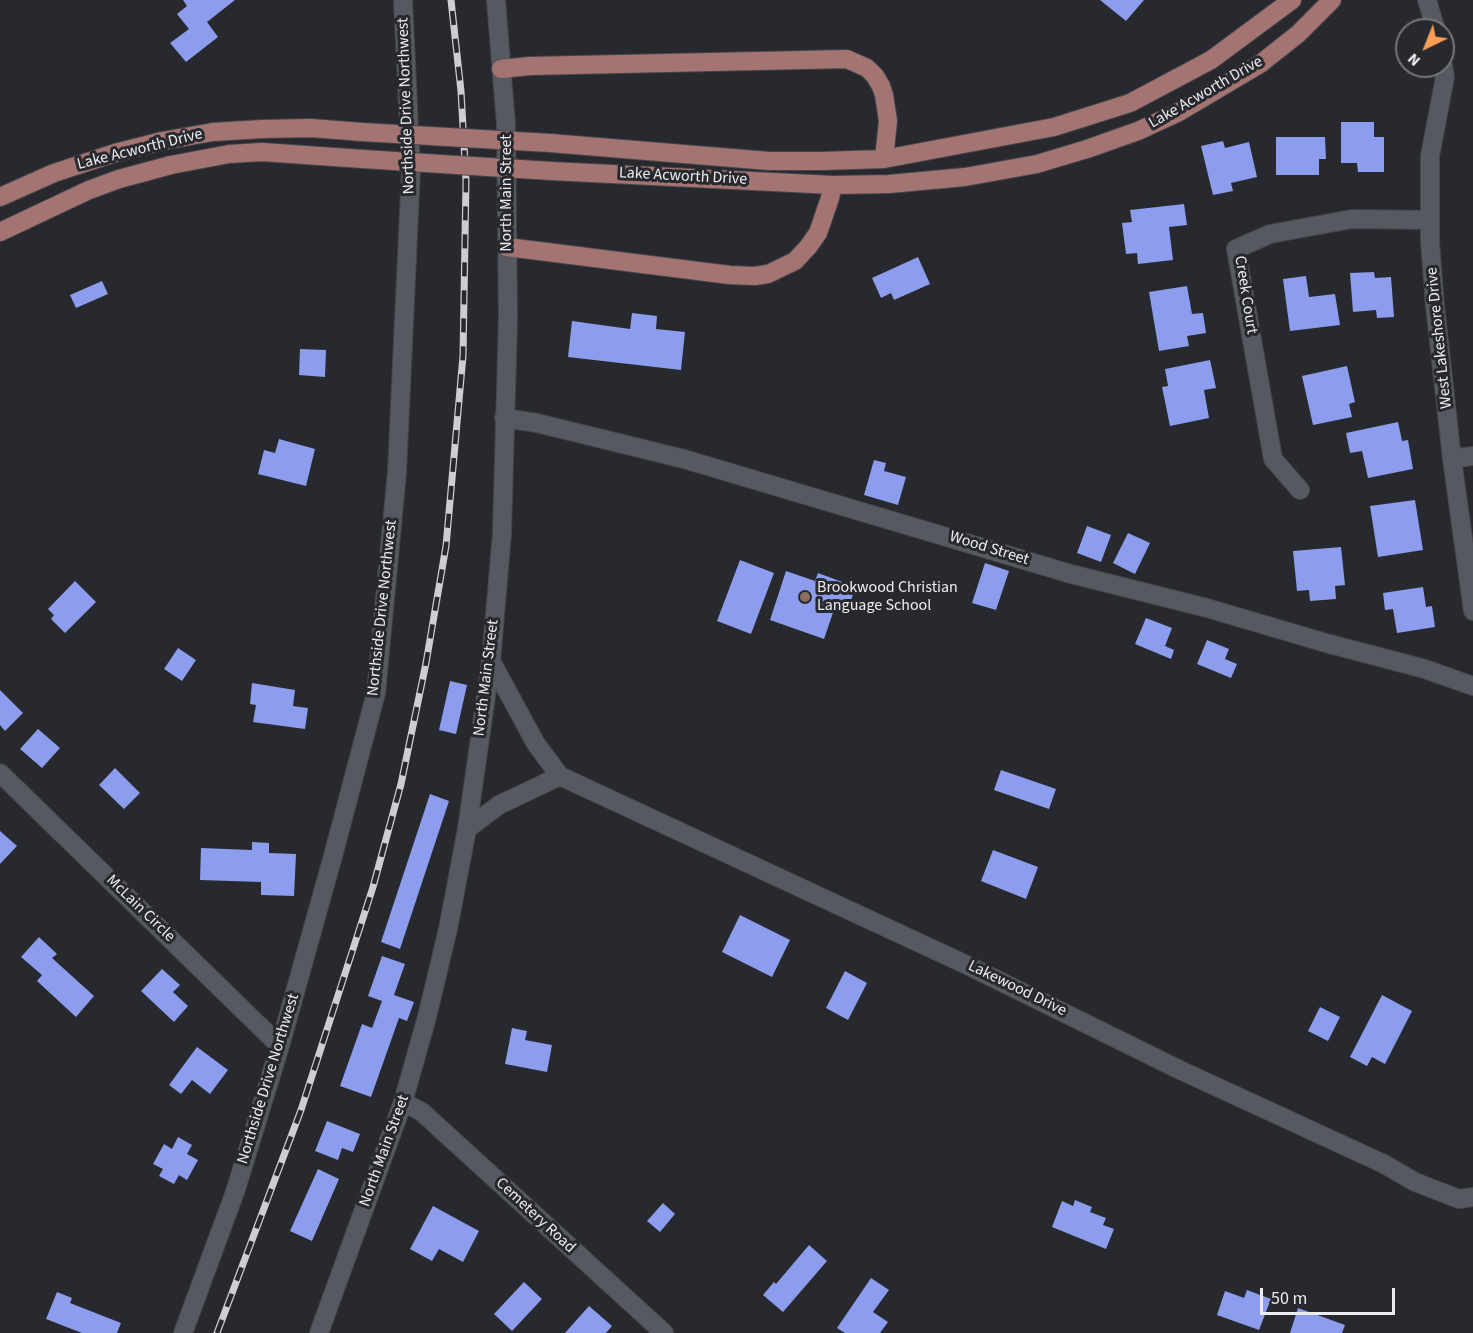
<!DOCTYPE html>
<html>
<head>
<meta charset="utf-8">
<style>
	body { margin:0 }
	#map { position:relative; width:1473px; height:1333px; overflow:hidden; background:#27292f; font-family:"Source Sans 3",sans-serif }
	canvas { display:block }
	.north { position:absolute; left:1395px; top:18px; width:60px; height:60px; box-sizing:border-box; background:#27292f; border:2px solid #75777c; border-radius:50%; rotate:223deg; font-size:16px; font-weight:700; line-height:24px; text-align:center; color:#ebecf0 }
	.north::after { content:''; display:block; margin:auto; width:21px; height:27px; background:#fc9d54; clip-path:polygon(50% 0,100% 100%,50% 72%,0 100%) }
	.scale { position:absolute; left:1260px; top:1288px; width:135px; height:27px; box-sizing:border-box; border:3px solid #ebecf0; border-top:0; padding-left:8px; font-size:18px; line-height:21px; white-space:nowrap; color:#ebecf0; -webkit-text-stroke:4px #27292f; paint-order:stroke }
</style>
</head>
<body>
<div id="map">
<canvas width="1473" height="1333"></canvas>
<div class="north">N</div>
<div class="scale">50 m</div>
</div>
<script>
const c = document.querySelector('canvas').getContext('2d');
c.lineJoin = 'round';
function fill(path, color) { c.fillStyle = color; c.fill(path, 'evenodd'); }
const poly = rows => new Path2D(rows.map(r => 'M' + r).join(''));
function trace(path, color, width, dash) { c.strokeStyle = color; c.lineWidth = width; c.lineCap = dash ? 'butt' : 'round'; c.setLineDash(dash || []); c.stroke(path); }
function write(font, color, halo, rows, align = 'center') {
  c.font = font + ' "Source Sans 3",sans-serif'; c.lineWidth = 6; c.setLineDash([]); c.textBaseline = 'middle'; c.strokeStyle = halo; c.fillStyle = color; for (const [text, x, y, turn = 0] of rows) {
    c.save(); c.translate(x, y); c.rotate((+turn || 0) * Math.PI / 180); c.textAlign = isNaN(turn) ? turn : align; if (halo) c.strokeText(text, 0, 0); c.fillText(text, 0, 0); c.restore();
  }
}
const building = poly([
	[183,0,235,0,207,22,218,37,186,62,170,43,189,29,177,14,187,6],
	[1100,0,1144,0,1126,21],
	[1341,122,1374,122,1374,137,1384,137,1384,172,1358,172,1357,163,1341,163],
	[1276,137,1325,137,1326,159,1319,159,1319,175,1276,175],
	[1223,141,1225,148,1249,142,1257,177,1231,183,1233,191,1213,195,1201,146],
	[1184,204,1187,225,1169,227,1173,260,1138,264,1137,253,1126,254,1122,223,1132,222,1130,210],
	[918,257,930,284,894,300,891,293,881,298,872,278],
	[1374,272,1375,278,1391,277,1394,317,1377,318,1376,310,1353,312,1350,273],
	[1306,276,1309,297,1335,294,1340,325,1290,331,1283,279],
	[102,281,108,294,76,308,70,295],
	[1187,286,1192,314,1203,313,1206,333,1187,336,1189,346,1159,351,1149,292],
	[632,313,657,316,656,329,685,332,681,370,568,357,572,321,630,329],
	[300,349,326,350,325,377,299,375],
	[1210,360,1216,388,1204,390,1209,418,1170,426,1162,387,1168,386,1165,369],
	[1347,366,1355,402,1349,404,1352,417,1313,425,1302,376],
	[1398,422,1402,441,1408,440,1413,469,1368,478,1362,451,1350,453,1346,433],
	[279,439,315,449,306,486,258,474,264,450,275,453],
	[874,460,886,463,884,471,906,477,898,505,864,495],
	[1415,500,1423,550,1378,557,1370,506],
	[1087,526,1111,535,1101,562,1077,553],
	[1128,533,1150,543,1135,574,1113,563],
	[1341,547,1345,585,1335,586,1336,599,1310,601,1309,590,1297,591,1293,551],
	[740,560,774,573,751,634,717,621],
	[985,563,1009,571,996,610,972,603],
	[786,571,815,581,818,573,856,587,848,608,836,604,824,639,770,620],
	[75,581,96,602,65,633,51,619,54,615,48,609],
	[1423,587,1426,607,1432,606,1435,627,1397,633,1393,609,1385,610,1383,593],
	[1146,618,1172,628,1165,646,1174,650,1171,659,1135,644],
	[1207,640,1229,649,1225,659,1237,664,1231,678,1197,664],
	[178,648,196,660,182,681,164,669],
	[450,681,467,685,456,734,439,730],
	[252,683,295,690,293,706,308,708,305,729,253,722,256,705,250,704],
	[0,690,23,713,5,731,0,725],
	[38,729,60,748,42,768,20,749],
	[115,768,140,793,124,809,99,785],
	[1001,770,1056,789,1049,809,994,790],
	[430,794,449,801,400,949,381,942],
	[0,831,17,846,0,864],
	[252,842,269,843,269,853,296,854,294,896,261,895,261,882,200,880,201,848,252,850],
	[993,850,1038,867,1026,899,981,881],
	[740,915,790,940,772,977,722,952],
	[39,937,57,954,52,958,94,996,76,1017,37,981,42,975,21,957],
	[382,956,405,964,394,995,414,1002,407,1021,399,1018,371,1097,340,1086,362,1024,372,1028,382,1001,368,996],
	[162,969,180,985,173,992,188,1006,174,1022,141,991],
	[845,971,867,983,848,1020,826,1008],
	[1382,995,1412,1011,1385,1064,1372,1057,1367,1066,1350,1057],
	[1320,1007,1340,1017,1328,1041,1308,1031],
	[512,1028,527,1031,525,1040,552,1045,547,1072,505,1064],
	[197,1047,228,1070,210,1094,192,1080,181,1094,169,1085],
	[327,1121,360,1134,353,1152,342,1148,338,1160,315,1151],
	[178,1137,192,1145,187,1154,198,1160,187,1180,179,1175,174,1184,159,1176,163,1169,153,1164,164,1144,172,1149],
	[318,1169,339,1179,312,1241,290,1231],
	[1075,1200,1092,1207,1090,1212,1106,1218,1103,1225,1114,1229,1106,1249,1052,1227,1062,1201,1073,1206],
	[663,1203,675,1214,660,1232,647,1221],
	[433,1206,479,1231,463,1262,439,1249,432,1261,410,1249],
	[809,1245,827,1261,783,1312,763,1295,774,1282,776,1284],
	[871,1278,889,1290,873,1312,888,1322,880,1333,845,1333,837,1328],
	[524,1282,542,1299,512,1331,494,1314],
	[1247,1290,1271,1299,1259,1330,1217,1315,1225,1291,1244,1298],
	[57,1292,72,1298,70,1303,121,1323,117,1333,82,1333,46,1319],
	[589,1306,612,1326,606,1333,565,1333],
	[1298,1308,1345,1325,1342,1333,1290,1333]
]);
const street = poly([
	[1427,0,1436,30],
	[1443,66,1445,77,1430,156,1430,242,1435,306,1452,459,1473,611],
	[504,418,537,423,684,459,1071,574,1207,608,1326,643,1425,669,1473,686],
	[1452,459,1473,456],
	[1300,490,1273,459,1236,249,1270,234,1352,219,1430,220],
	[491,661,536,744,560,776,969,966,1180,1070,1384,1164,1415,1182,1459,1199,1473,1197],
	[0,773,280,1046],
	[467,829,499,805,560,776],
	[403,1102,422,1112,664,1333],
	[183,1333,235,1192,280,1046,333,856,376,693,397,472,411,170,403,0]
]);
const secondary = poly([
	[319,1333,403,1102,427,1017,448,929,467,829,491,661,502,533,508,319,506,125,496,0]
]);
const primary = poly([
	[501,69,530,66,847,59,867,68,875,76,881,86,884,95,888,121,884,159],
	[550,143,769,161,822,161,884,159,1054,127,1130,103,1211,60,1292,0],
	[551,171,833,185,889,184,965,177,1037,164,1087,149,1138,131,1179,112,1260,64,1298,34,1332,0],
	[0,197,54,173,115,153,162,141,213,132,262,129,311,128,362,132],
	[0,232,89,190,119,179,171,165,229,154,262,152,363,159],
	[507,247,730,275,755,276,768,274,795,261,808,247,818,233,830,198,833,185]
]);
const rail = poly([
	[217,1333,301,1110,373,887,401,784,426,663,446,546,463,356,466,181,461,91,451,0]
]);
const primaryBridge = poly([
	[362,132,550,143],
	[363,159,551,171]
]);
const markers = [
	[805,597,6,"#8d6e63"]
];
const streetNames = [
	["Lake Acworth Drive",1206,93,-30],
	["Northside Drive Northwest",407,106,-92],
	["Lake Acworth Drive",140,150,-14],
	["Lake Acworth Drive",683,177,3],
	["North Main Street",507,193,-90],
	["Creek Court",1245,295,81],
	["West Lakeshore Drive",1440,338,-96],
	["Wood Street",989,549,17],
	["Northside Drive Northwest",383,608,-84],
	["North Main Street",487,678,-83],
	["McLain Circle",140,909,44],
	["Lakewood Drive",1017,989,26],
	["Northside Drive Northwest",269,1079,-73],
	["North Main Street",385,1151,-70],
	["Cemetery Road",535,1216,43]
];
const poiNames = [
	["Brookwood Christian",817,588],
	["Language School",817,606]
];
fill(building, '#8b9dec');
trace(street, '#45464b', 20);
trace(secondary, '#45464b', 20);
trace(primary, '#45464b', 20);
trace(street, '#575960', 18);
trace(secondary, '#575960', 18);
trace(primary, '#a47472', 18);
trace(rail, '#cdced3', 7);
trace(rail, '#27292f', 4.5, [14]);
trace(primaryBridge, '#45464b', 20, []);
trace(primaryBridge, '#a47472', 18);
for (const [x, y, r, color] of markers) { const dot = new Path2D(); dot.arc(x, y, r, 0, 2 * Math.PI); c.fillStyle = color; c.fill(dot); trace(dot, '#27292f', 2); }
write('16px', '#ebecf0', '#27292f', streetNames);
write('16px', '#ebecf0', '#27292f', poiNames, 'left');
</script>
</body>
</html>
